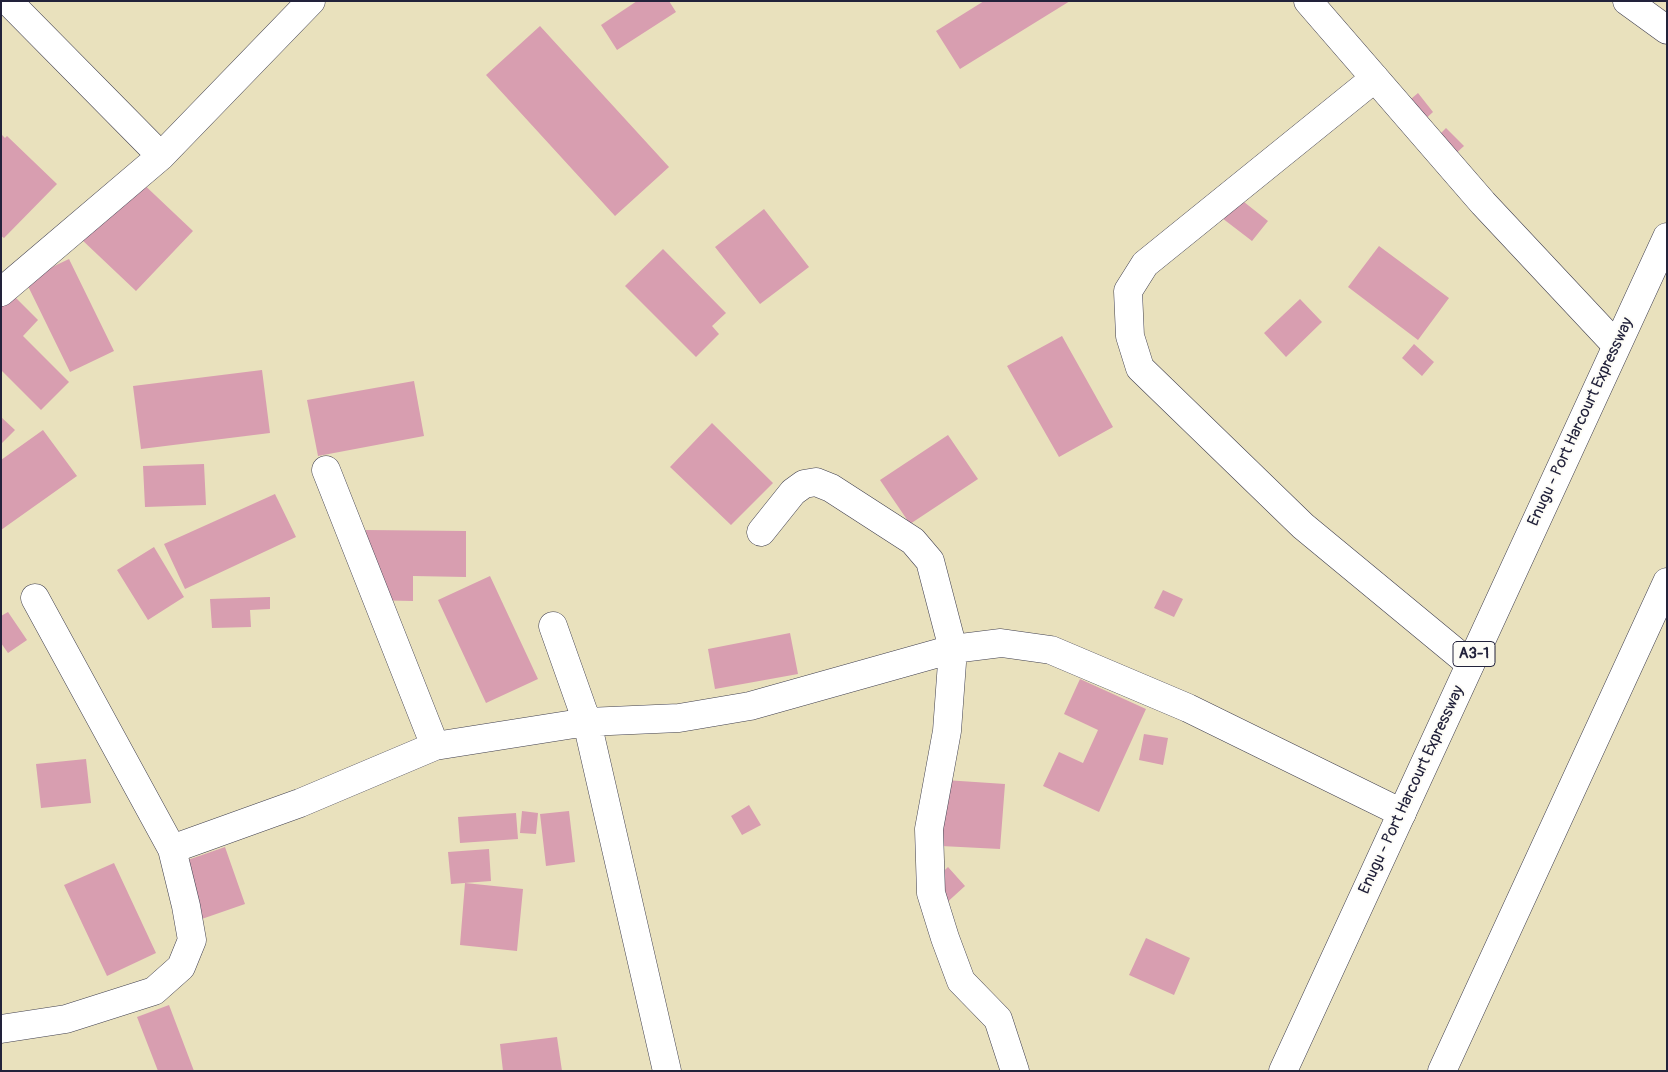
<!DOCTYPE html>
<html>
<head>
<meta charset="utf-8">
<style>
	body { margin:0 }
	#map { position:relative; width:1668px; height:1072px; overflow:hidden; background:#e9e1bd; font-family:Pangolin,sans-serif }
	canvas { display:block }
	.frame { position:absolute; inset:0; border:2px solid #22223b; pointer-events:none }
</style>
</head>
<body>
<div id="map">
<canvas width="1668" height="1072"></canvas>
<div class="frame"></div>
</div>
<script>
const c = document.querySelector('canvas').getContext('2d');
c.lineJoin = 'round';
function fill(path, color) { c.fillStyle = color; c.fill(path, 'evenodd'); }
const poly = rows => new Path2D(rows.map(r => 'M' + r).join(''));
function trace(path, color, width, dash) { c.strokeStyle = color; c.lineWidth = width; c.lineCap = dash ? 'butt' : 'round'; c.setLineDash(dash || []); c.stroke(path); }
function write(font, color, halo, rows, align = 'center') {
  c.font = font + ' Pangolin,sans-serif'; c.lineWidth = 4; c.setLineDash([]); c.textBaseline = 'middle'; c.strokeStyle = halo; c.fillStyle = color; for (const [text, x, y, turn = 0] of rows) {
    c.save(); c.translate(x, y); c.rotate((+turn || 0) * Math.PI / 180); c.textAlign = isNaN(turn) ? turn : align; if (halo) c.strokeText(text, 0, 0); c.fillText(text, 0, 0); c.restore();
  }
}
const building = poly([
	[637,1,669,1,676,12,617,50,601,25],
	[984,1,1070,1,960,69,936,31],
	[540,26,669,167,615,216,486,75],
	[1418,93,1433,112,1421,123,1405,104],
	[1446,128,1464,146,1453,156,1435,139],
	[1,134,5,138,7,136,57,184,4,238,1,236],
	[137,178,193,231,136,291,80,238],
	[1239,198,1268,221,1252,241,1222,218],
	[764,209,809,267,760,304,715,247],
	[1379,246,1449,298,1418,340,1348,287],
	[663,249,726,313,712,326,719,334,696,357,625,286],
	[69,259,114,351,70,372,25,280],
	[7,289,38,320,23,336,69,382,41,410,1,370,1,294],
	[1300,299,1322,322,1286,357,1264,333],
	[1062,336,1113,427,1059,457,1007,366],
	[1414,344,1434,362,1422,376,1402,358],
	[262,370,270,433,141,449,133,386],
	[414,381,424,436,318,456,307,400],
	[1,417,15,430,1,444],
	[712,423,773,483,731,525,670,467],
	[43,430,77,476,1,530,1,460],
	[948,435,978,479,910,524,880,480],
	[204,464,206,505,145,507,143,466],
	[275,494,296,537,185,589,164,544],
	[366,530,466,531,466,577,413,576,413,601,366,600],
	[154,547,184,597,148,620,117,570],
	[490,576,538,679,486,703,438,600],
	[1163,590,1183,599,1174,617,1154,608],
	[270,597,270,609,250,610,251,627,212,628,210,599],
	[8,612,27,640,8,653,1,643,1,616],
	[790,633,798,674,715,689,708,649],
	[1080,679,1146,709,1099,812,1043,786,1059,752,1083,763,1098,730,1064,714],
	[1144,734,1168,738,1163,765,1139,760],
	[86,759,91,803,41,808,36,764],
	[945,780,1005,784,1000,849,941,846],
	[749,805,761,825,742,835,731,816],
	[522,811,538,813,536,834,520,833],
	[569,811,575,862,546,866,540,814],
	[516,813,518,839,460,843,458,817],
	[225,847,245,904,196,921,176,864],
	[489,849,491,881,451,884,448,852],
	[114,863,156,953,107,976,64,885],
	[948,867,965,886,943,906,926,888],
	[465,883,523,889,517,951,460,945],
	[1146,938,1190,958,1174,995,1129,975],
	[169,1005,194,1071,158,1071,137,1017],
	[557,1037,562,1071,503,1071,500,1044]
]);
const minor = poly([
	[8,1,161,156],
	[1308,1,1483,203,1616,345],
	[1627,1,1667,30],
	[1375,78,1145,264,1128,291,1130,336,1140,368,1303,526,1470,664],
	[1,292,161,156,311,1],
	[326,470,435,746],
	[761,532,793,492,804,484,816,482,831,488,913,541,930,561,953,649,947,731,929,829,931,893,945,938,961,981,998,1019,1015,1071],
	[553,626,587,722,667,1071],
	[172,849,300,803,435,746,587,722,679,718,750,706,953,649,1001,643,1051,650,1188,708,1402,813],
	[1,1029,66,1019,154,991,181,967,192,940,186,906,172,849,35,598]
]);
const highway = poly([
	[1283,1071,1667,237],
	[1442,1071,1667,582]
]);
const shields = [
	[1474,654,42]
];
const shieldNames = [
	["A3-1",1474,654]
];
const streetNames = [
	["Enugu - Port Harcourt Expressway",1581,422,-65],
	["Enugu - Port Harcourt Expressway",1412,790,-65]
];
fill(building, '#d89eb0');
trace(minor, '#403f4e', 29);
trace(highway, '#403f4e', 29);
trace(minor, '#fff', 28);
trace(highway, '#fff', 28);
for (const [x, y, w] of shields) { const box = new Path2D(); box.roundRect(x - w / 2, y - 12.5, w, 25, 4); c.fillStyle = '#fdfcf7'; c.fill(box); trace(box, '#22223b', 1); }
write('bold 15px', '#22223b', null, shieldNames);
write('16px', '#22223b', '#fdfcf7', streetNames);
</script>
</body>
</html>
